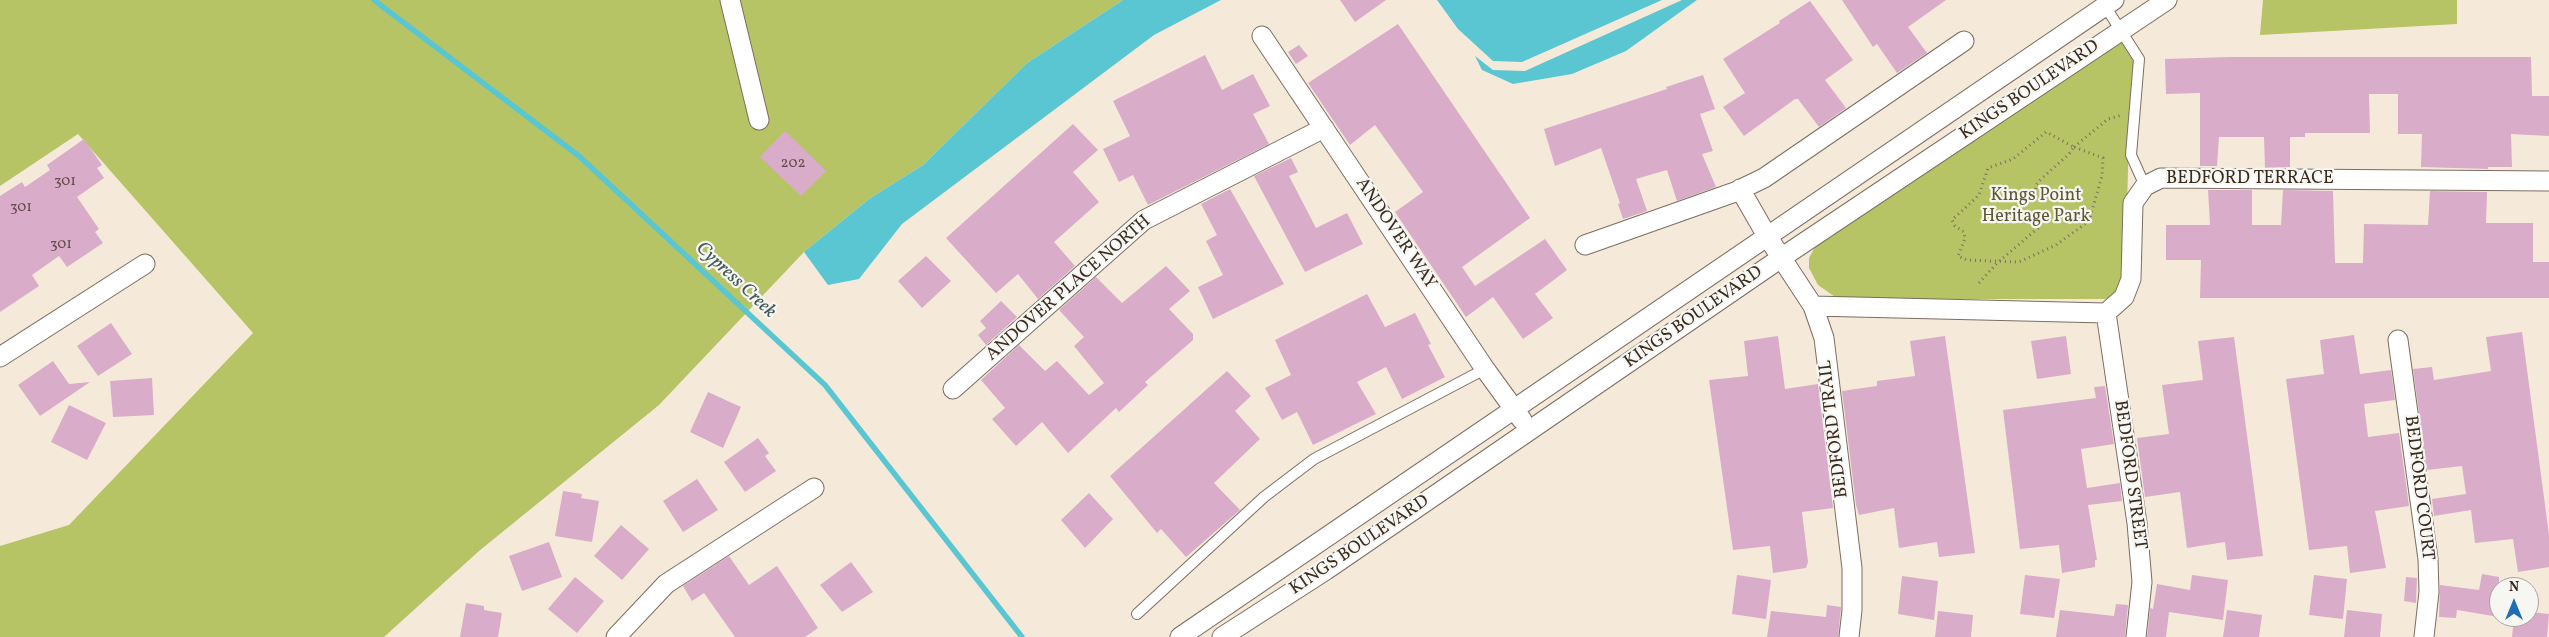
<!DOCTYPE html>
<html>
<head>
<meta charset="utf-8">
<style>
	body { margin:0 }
	#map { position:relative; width:2549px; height:637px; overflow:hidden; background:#f5eada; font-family:Vollkorn,serif }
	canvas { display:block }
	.north { position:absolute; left:2489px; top:577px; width:50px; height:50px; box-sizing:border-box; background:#f6f6f2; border:1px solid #aba49d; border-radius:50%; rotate:0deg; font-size:14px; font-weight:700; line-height:20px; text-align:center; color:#3b2a1e }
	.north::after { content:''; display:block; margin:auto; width:18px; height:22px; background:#1f6fb2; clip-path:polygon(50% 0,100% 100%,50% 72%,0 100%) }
</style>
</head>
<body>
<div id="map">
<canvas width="2549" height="637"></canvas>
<div class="north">N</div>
</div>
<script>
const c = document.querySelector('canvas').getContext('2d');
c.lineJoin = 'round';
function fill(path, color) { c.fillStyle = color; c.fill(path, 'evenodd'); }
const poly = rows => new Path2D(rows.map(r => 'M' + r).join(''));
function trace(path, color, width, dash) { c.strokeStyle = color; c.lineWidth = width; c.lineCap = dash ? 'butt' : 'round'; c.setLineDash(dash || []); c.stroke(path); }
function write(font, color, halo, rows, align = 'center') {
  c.font = font + ' Vollkorn,serif'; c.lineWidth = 4.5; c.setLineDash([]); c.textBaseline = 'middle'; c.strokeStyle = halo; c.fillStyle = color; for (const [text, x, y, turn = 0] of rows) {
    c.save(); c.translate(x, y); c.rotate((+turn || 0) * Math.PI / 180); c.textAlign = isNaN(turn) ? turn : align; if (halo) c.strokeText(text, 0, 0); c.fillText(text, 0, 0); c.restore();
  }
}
const green = poly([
	[0,0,1123,0,1027,63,923,165,869,199,804,252,659,405,479,551,384,637,0,637,0,546,69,525,253,333,78,134,0,186],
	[2263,0,2457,0,2457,24,2260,35],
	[2120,38,2136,61,2129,133,2125,281,2115,295,2106,299,1838,299,1818,285,1809,268,1809,258,1815,247]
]);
const water = poly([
	[1123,0,1221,0,1154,35,902,224,859,279,828,285,804,252,869,199,923,165,1027,63],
	[1437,0,1662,0,1522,62,1493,61,1458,29],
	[1682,0,1697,0,1626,51,1572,74,1513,84,1482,70,1475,56,1493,70,1525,71]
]);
const stream = poly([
	[374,0,579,156,825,385,1022,637]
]);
const building = poly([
	[1340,0,1386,0,1355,22],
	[1842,0,1946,0,1908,27,1927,53,1897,73,1877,44,1873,47],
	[1810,1,1853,60,1825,80,1846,108,1819,127,1798,99,1795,99,1744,136,1723,107,1745,93,1723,59,1780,23,1779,21],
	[1398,24,1530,218,1462,267,1475,286,1545,239,1567,270,1535,294,1553,318,1523,339,1493,297,1466,317,1395,212,1423,192,1375,125,1350,145,1308,83],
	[1299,45,1308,56,1296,64,1288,52],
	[1205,55,1222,90,1253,74,1270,106,1253,114,1269,144,1148,205,1133,175,1119,182,1103,149,1130,136,1113,101],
	[2230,57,2531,57,2532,96,2549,96,2549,136,2511,134,2512,167,2488,167,2488,169,2421,167,2422,134,2398,134,2398,94,2369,94,2370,133,2305,133,2305,137,2290,137,2290,167,2265,168,2264,137,2219,137,2217,166,2200,166,2200,93,2166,94,2165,59],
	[1703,75,1715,109,1700,114,1713,151,1702,154,1716,187,1677,201,1667,170,1636,179,1647,211,1623,219,1618,204,1620,203,1601,148,1555,166,1544,129,1667,89,1666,87],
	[1073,124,1098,150,1073,172,1099,202,1054,242,1075,266,1038,299,1018,274,996,293,946,238],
	[785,131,826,171,801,196,760,157],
	[84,139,102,165,97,168,104,178,77,197,99,229,95,232,103,243,67,267,59,256,32,275,39,286,0,312,0,196,22,182,25,187,50,170,47,165],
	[1291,158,1298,172,1289,176,1316,228,1347,213,1363,244,1305,272,1254,176],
	[1230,189,1284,284,1213,319,1198,287,1223,275,1206,241,1217,235,1201,204],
	[2208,190,2252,190,2252,225,2281,225,2283,190,2333,191,2335,263,2363,263,2364,224,2428,225,2430,191,2487,192,2486,223,2533,223,2533,262,2549,262,2549,298,2200,298,2201,260,2166,260,2166,225,2210,225],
	[926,256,951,281,922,308,898,281],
	[1166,266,1190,291,1169,309,1193,334,1193,340,1145,382,1148,385,1119,412,1116,408,1068,453,1042,422,1016,446,992,419,1005,408,981,380,1019,345,1045,371,1057,361,1089,395,1104,383,1074,346,1084,337,1059,310,1096,277,1122,303],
	[1367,294,1385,327,1415,313,1431,344,1428,345,1445,377,1402,399,1386,367,1357,382,1376,414,1313,445,1297,412,1282,420,1265,388,1291,375,1275,340],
	[1001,301,1017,317,986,345,978,335,986,328,980,321],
	[111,323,132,354,98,376,77,346],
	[2522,332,2549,535,2549,567,2518,572,2513,539,2475,543,2471,510,2434,516,2432,499,2466,494,2462,466,2427,470,2413,369,2432,367,2434,380,2491,371,2486,337],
	[2354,335,2360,374,2391,370,2395,400,2364,404,2368,437,2399,433,2409,506,2375,511,2386,568,2350,573,2347,546,2309,550,2286,379,2324,374,2320,340],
	[1778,336,1785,389,1818,384,1833,508,1802,512,1808,562,1806,568,1773,573,1770,546,1733,550,1709,380,1748,376,1744,341],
	[1945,336,1975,553,1939,557,1937,542,1899,548,1894,508,1859,515,1856,505,1842,391,1877,386,1877,381,1915,376,1910,341],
	[2066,336,2071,374,2037,379,2031,341],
	[2234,337,2263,556,2227,560,2225,542,2187,548,2180,492,2145,497,2137,438,2169,434,2162,385,2203,380,2198,341],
	[53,361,69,384,90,382,40,416,18,385],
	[1227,371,1251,396,1235,411,1260,439,1214,483,1240,510,1186,557,1161,529,1157,533,1110,476],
	[152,378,154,415,113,417,110,381],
	[2105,386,2114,444,2081,449,2087,488,2120,483,2122,501,2088,505,2097,560,2095,560,2095,567,2062,573,2059,545,2020,549,2003,410,2096,398,2094,387],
	[708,392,741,407,723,448,690,432],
	[69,405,106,423,87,460,51,442],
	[758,438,769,453,765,456,776,471,745,492,724,462],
	[697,479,718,510,683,532,663,501],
	[563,491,582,494,581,498,599,501,592,542,555,536],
	[1089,493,1113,519,1085,548,1061,520],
	[621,525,649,549,622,580,594,556],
	[549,542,562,577,522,591,509,556],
	[729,556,749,585,777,566,818,628,805,637,735,637,704,593,692,601,683,586],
	[851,562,873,592,842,612,820,585],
	[2482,574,2499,577,2499,617,2457,610,2456,618,2439,617,2440,585,2479,590],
	[1737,575,1771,580,1766,619,1732,614],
	[2025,575,2060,579,2054,618,2020,614],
	[2192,575,2228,580,2223,620,2169,612,2166,637,2147,637,2150,608,2153,609,2157,584,2190,590],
	[2314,575,2347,579,2343,619,2309,615],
	[1902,576,1938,581,1934,620,1898,614],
	[575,577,604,601,577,633,548,609],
	[2406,577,2417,578,2416,603,2404,601],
	[466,603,484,606,484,610,502,613,498,637,460,637],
	[2116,604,2128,605,2125,637,2056,637,2060,610,2114,616],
	[1827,605,1841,607,1838,637,1767,637,1771,611,1826,617],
	[2227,610,2262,615,2259,637,2223,637],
	[2347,610,2382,614,2380,637,2344,637],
	[1938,611,1973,615,1971,637,1935,637],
	[2529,612,2549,614,2547,637,2512,637,2514,617,2529,617]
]);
const path = poly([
	[2074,147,2108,119,2122,115],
	[2035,194,2036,185,2041,179,2069,154,2074,147,2046,132,2013,159,1988,168,1979,195,1952,220,1955,226,1964,232,1965,239,1958,256,1967,260,2019,262,2056,245,2089,221,2102,176,2103,158,2074,147],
	[1979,283,1997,263,2038,228,2043,221,2042,211]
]);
const lane = poly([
	[2105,6,2139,59,2131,155,2145,186],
	[1137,614,1264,497,1314,459,1485,369]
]);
const street = poly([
	[730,0,759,120],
	[1262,36,1485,369,1522,420],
	[1740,189,1767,236,1813,306,1824,338,1852,568,1852,610,1849,637],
	[1585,245,1735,192,1764,178,1964,41],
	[1813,306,2106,313,2124,297,2131,279,2133,203,2145,186,2161,178,2549,181],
	[2106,313,2137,523,2142,582,2136,637],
	[2398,340,2428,559,2429,592,2424,637],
	[0,357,145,264],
	[953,389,1144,220,1324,128],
	[616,637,666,584,814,488],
	[1180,637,2114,0],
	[1222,637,1326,570,1781,258,2167,0]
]);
const numberNames = [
	["202",793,164],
	["301",65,182],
	["301",21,208],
	["301",61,245]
];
const streetNames = [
	["KINGS BOULEVARD",2030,91,-34],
	["BEDFORD TERRACE",2250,180],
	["ANDOVER WAY",1395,234,56],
	["ANDOVER PLACE NORTH",1069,289,-41],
	["KINGS BOULEVARD",1694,318,-35],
	["BEDFORD TRAIL",1835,429,-97],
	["BEDFORD STREET",2129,475,82],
	["BEDFORD COURT",2418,488,83],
	["KINGS BOULEVARD",1360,546,-34]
];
const parkNames = [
	["Kings Point",2036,197],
	["Heritage Park",2036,218]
];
const waterNames = [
	["Cypress Creek",735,281,43]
];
fill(green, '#b6c466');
fill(water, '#5ac6d2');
trace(stream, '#5ac6d2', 5.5);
fill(building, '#d9acc9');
trace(lane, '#7c6d60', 12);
trace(street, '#7c6d60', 21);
trace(path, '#7c6d60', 3, [1, 4]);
trace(lane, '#fff', 10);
trace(street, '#fff', 19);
write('15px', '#624a49', null, numberNames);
write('18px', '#3b2a1e', '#f6f6f2', streetNames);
write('18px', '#605834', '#f6f6f2', parkNames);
write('italic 19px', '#445954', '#f6f6f2', waterNames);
</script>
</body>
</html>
